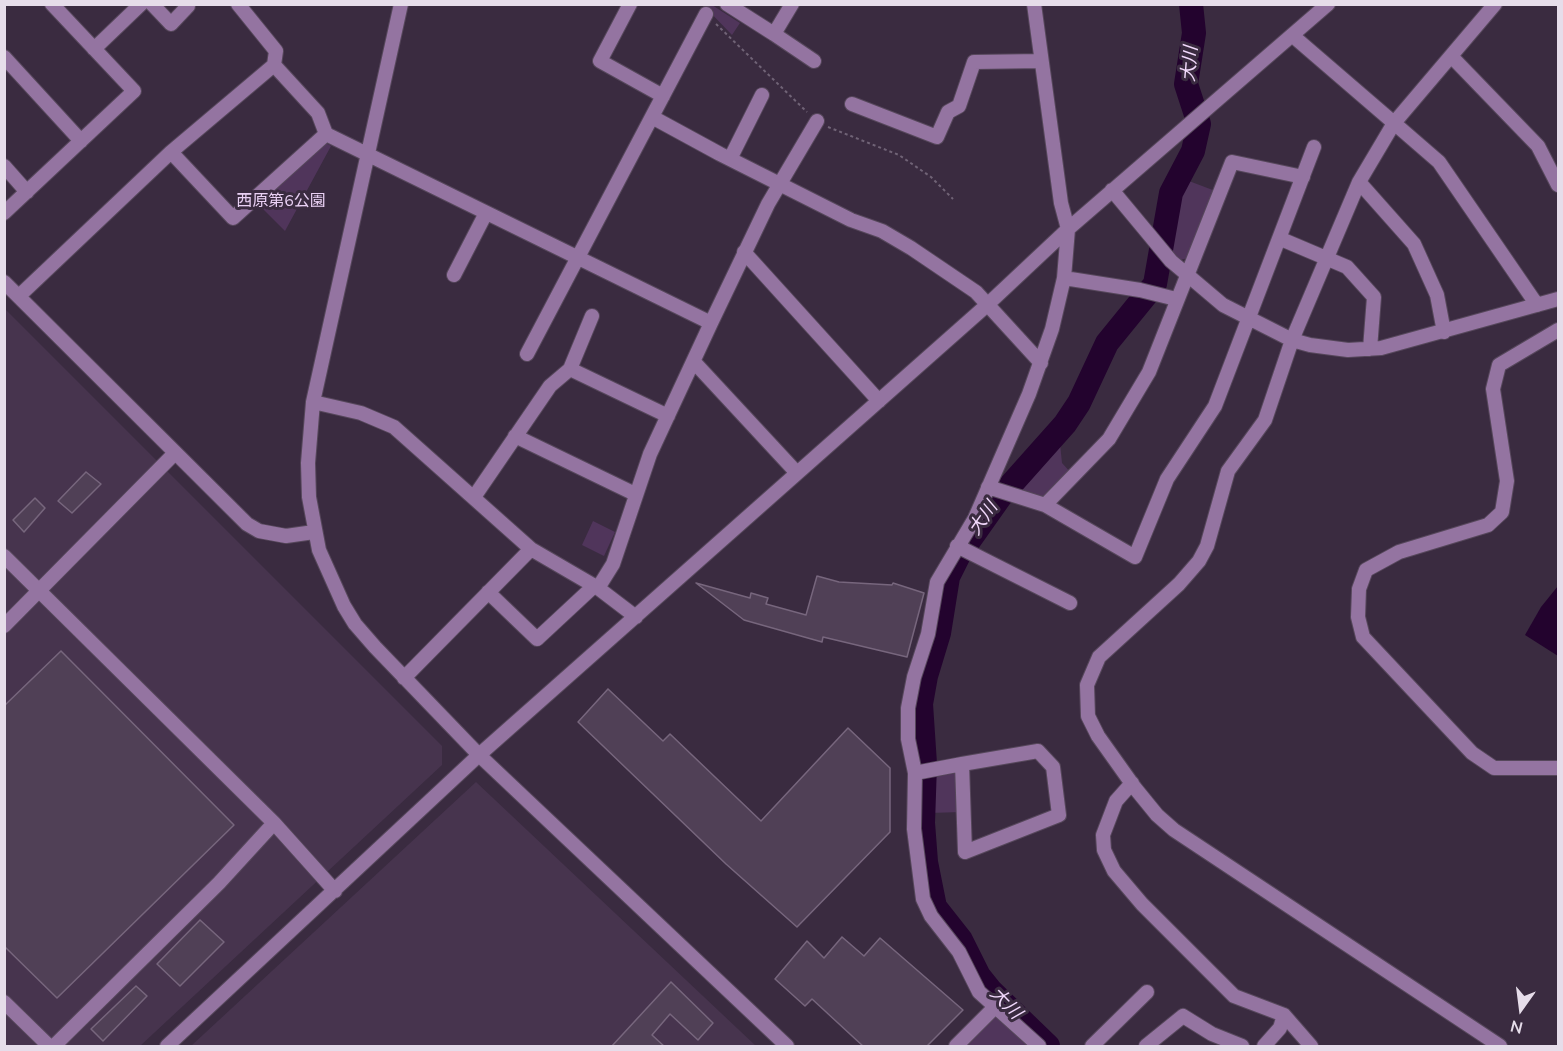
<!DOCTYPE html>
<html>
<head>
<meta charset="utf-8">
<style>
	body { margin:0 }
	#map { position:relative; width:1563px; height:1051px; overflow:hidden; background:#3a2b40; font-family:"Nunito Sans",sans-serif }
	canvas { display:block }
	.frame { position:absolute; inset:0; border:6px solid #e6ddea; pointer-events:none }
	.north { position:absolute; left:1491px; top:979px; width:60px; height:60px; -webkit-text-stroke:4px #3a2b40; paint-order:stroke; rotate:194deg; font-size:16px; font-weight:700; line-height:24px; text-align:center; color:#e6ddea }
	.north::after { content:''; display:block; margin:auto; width:21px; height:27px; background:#e6ddea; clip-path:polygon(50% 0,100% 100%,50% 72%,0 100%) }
</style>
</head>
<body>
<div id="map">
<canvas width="1563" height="1051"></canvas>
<div class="frame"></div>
<div class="north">N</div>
</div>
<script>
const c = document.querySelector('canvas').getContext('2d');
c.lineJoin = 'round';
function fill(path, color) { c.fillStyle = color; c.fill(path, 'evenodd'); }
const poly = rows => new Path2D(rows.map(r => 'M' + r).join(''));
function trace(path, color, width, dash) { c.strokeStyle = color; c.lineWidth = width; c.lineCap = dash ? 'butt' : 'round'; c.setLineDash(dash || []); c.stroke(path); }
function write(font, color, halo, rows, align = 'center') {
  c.font = font + ' "Nunito Sans","Noto Sans JP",sans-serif'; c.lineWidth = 6; c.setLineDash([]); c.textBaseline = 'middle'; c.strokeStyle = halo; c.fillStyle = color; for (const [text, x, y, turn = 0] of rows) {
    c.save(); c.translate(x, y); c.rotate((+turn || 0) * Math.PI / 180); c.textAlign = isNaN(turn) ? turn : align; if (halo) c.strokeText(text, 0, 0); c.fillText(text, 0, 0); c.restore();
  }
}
const built = poly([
	[4,308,442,746,442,765,140,1046,5,1046],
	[476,782,756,1046,191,1046]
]);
const green = poly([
	[703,5,712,5,740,23,732,35],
	[323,141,331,146,285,231,256,202],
	[1181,178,1218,192,1192,257,1180,260,1165,245,1173,193],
	[1059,434,1062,463,1072,474,1045,503,1009,490],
	[593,521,615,532,604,556,582,545],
	[952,768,961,775,962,812,929,813,927,772],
	[995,1016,1029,1046,965,1046]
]);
const water = poly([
	[1558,586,1558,656,1525,635,1541,607]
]);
const river = poly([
	[1048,1046,991,991,979,976,961,940,935,907,926,862,923,823,925,764,921,704,926,676,939,633,948,577,959,555,1000,497,1065,424,1079,403,1107,343,1155,284,1171,193,1193,151,1199,124,1186,84,1194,33,1191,4]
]);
const building = poly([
	[86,472,101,484,72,513,58,501,86,472],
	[35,498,45,508,24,532,13,520,35,498],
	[817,576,839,582,892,585,893,583,924,593,907,657,823,637,822,642,744,620,696,583,750,598,751,593,768,598,766,604,806,615,817,576],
	[61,651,234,825,57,998,4,946,4,706,61,651],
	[608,689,663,741,670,734,761,821,848,728,890,768,890,832,797,927,726,864,578,722,608,689],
	[200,920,224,942,180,986,157,964,200,920],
	[842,937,864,956,880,938,963,1010,926,1047,864,1047,812,999,805,1006,775,979,807,941,824,958,842,937],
	[671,982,713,1023,698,1040,670,1014,652,1035,665,1047,611,1047,671,982],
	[136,986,147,996,103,1041,91,1029,136,986]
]);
const path = poly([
	[716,24,807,112],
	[828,127,899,155,931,177,953,199]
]);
const minor = poly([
	[152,4,171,24,188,6],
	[238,4,276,51,274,65,318,113,326,134,711,323],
	[401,4,313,402,308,463,309,497,319,550,344,606,355,624,375,647,479,755,787,1046],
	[630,4,600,61,663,96],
	[727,4,774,34,792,4],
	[1034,4,1061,203,1068,229,1064,278,1052,329,1029,394,975,518,937,582,928,634,914,677,908,708,908,739,915,773,914,829,923,899,931,916,959,952,979,992,1039,1046],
	[1495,4,1394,123,1439,162,1537,305],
	[774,34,814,61],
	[1293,36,1394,123,1359,182,1292,340,1265,420,1228,471,1207,546,1199,561,1179,584,1099,657,1087,685,1088,716,1098,736,1135,788,1157,815,1174,830,1500,1046],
	[94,49,141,4],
	[1451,56,1538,146,1558,185],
	[4,57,81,141],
	[852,104,937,137,948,112,959,106,974,62,1041,61],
	[652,117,720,154,851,220,882,231,911,248,976,292,1041,363],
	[171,152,274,65],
	[730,159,762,95],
	[4,166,27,192],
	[1359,182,1414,244,1437,295,1444,332],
	[1112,190,1171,261,1223,305,1292,340,1310,345,1348,350,1381,348,1558,299],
	[4,213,134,91,52,4],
	[1281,239,1347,267,1374,297,1370,349],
	[744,252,879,401],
	[454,275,486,213],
	[1064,278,1140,290,1176,299],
	[4,282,247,524,259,531,286,536,314,532],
	[19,296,171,152,233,218,326,134],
	[1558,330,1499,365,1493,389,1507,481,1502,512,1488,525,1399,552,1366,570,1359,589,1358,617,1363,637,1472,753,1494,768,1558,768],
	[527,354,706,14],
	[695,363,797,473],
	[570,369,592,316],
	[313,402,361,413,394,427,531,549,598,588,636,617],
	[515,436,635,494],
	[988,487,1045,505,1109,439,1149,372,1232,162,1303,177],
	[474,497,550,386,570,369,668,416],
	[1045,505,1135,557,1167,479,1215,406,1314,147],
	[957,546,1070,603],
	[4,556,274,823,335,891],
	[598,588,613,564,650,454,711,323,768,204,817,121],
	[488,592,537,639,594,586],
	[4,626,175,453],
	[404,678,531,549],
	[1038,751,1053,767,1059,815,965,852,962,764,1038,751],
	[915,773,962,764],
	[1132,783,1116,801,1103,835,1104,850,1114,871,1142,904,1234,996,1284,1015,1311,1046],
	[4,1002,49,1046],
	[54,1046,219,883,274,823],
	[167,1046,479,755,987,305,1068,229,1328,4],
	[956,1046,994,1008],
	[1092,1046,1147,992],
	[1146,1046,1183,1016,1212,1034,1242,1046],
	[1264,1046,1280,1028,1284,1015]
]);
const parkNames = [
	["西原第6公園",281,202]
];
const waterNames = [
	["大川",1191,64,-85],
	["大川",984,519,-55],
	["大川",1005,1004,46]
];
fill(built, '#47344e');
fill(green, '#50355b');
fill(water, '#23032e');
trace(river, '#23032e', 24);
fill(building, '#504056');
trace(building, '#77667d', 1.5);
trace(minor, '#56475b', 16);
trace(path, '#706376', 2, [3, 3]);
trace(minor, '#9474a1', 14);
write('16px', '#e9d0f4', '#3a2b40', parkNames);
write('italic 18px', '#f3dafd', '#3a2b40', waterNames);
</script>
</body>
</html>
